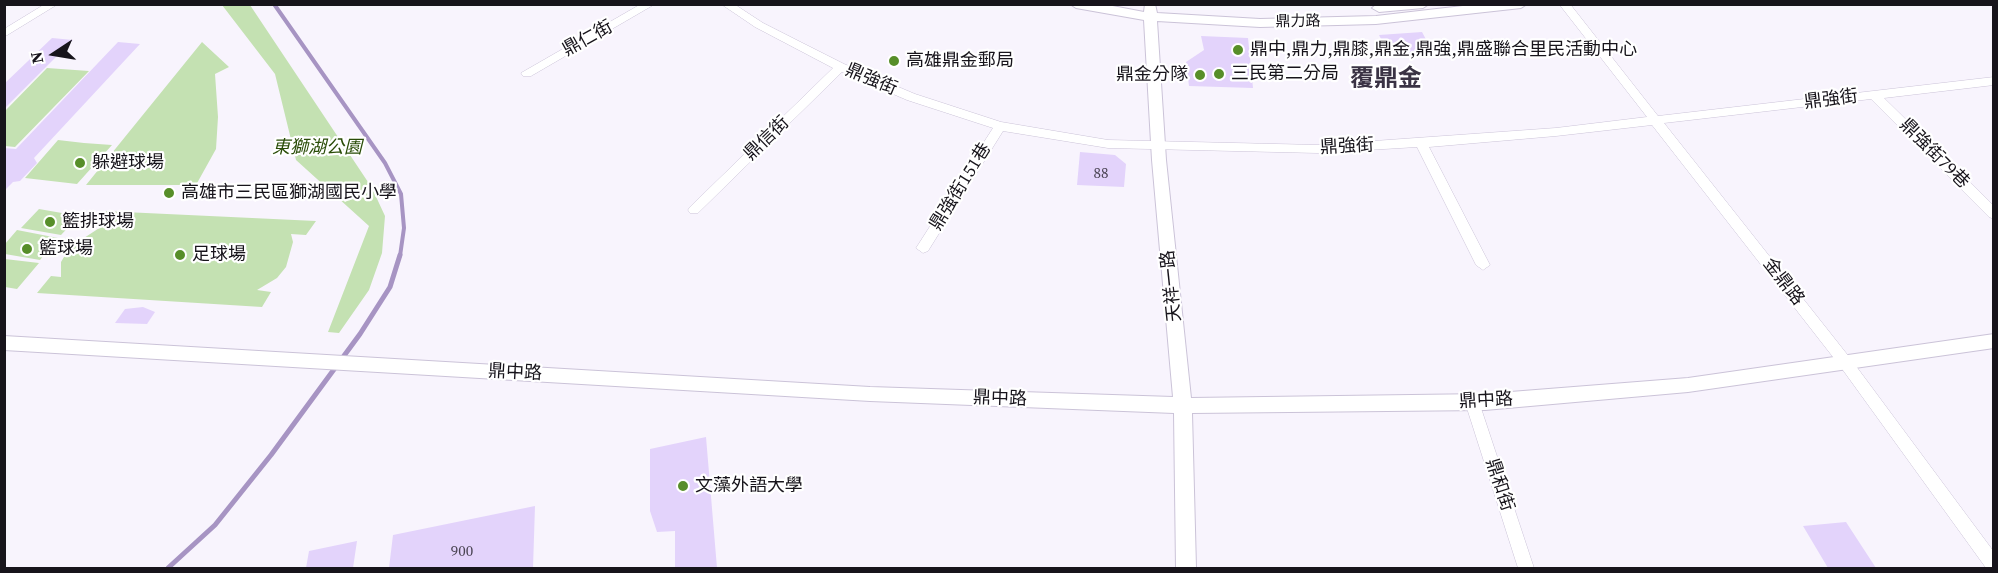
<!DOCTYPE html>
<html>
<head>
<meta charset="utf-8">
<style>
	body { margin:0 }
	#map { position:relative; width:1998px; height:573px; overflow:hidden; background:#f8f4fd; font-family:"Source Serif 4",serif }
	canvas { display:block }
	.frame { position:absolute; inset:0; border:6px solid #17141b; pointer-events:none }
	.north { position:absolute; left:24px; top:24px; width:60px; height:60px; -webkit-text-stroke:4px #fff; paint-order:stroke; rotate:258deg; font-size:16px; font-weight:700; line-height:24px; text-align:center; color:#17141b }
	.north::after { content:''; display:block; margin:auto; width:21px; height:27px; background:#17141b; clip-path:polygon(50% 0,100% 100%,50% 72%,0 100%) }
</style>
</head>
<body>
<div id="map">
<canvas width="1998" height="573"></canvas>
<div class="frame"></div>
<div class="north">N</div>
</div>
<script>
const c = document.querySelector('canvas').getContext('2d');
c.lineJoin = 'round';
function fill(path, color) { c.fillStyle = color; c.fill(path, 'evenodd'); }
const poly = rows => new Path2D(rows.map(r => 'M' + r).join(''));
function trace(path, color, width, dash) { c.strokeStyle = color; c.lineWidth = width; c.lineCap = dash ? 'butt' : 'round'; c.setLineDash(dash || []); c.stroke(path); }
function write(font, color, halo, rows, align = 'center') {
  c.font = font + ' "Source Serif 4","Noto Sans TC",serif'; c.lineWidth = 4.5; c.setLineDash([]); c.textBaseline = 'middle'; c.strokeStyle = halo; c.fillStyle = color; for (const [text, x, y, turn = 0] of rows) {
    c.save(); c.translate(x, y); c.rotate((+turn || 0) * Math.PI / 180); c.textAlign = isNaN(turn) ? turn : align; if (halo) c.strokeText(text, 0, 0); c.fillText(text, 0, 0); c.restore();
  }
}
const green = poly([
	[222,5,250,5,372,188,385,216,382,253,369,290,339,333,328,332,369,226,296,160,275,74],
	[202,42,229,67,215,74,218,117,216,149,196,185,86,185],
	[47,68,89,71,15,147,5,146,5,111],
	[58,140,84,143,112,145,77,184,25,178],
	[39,209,79,216,61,235,21,228],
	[103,211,316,221,306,235,291,234,293,242,286,267,277,278,257,290,271,292,262,307,37,293,51,276,61,277,61,262,70,247,104,225,93,224],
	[17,230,58,238,40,260,5,254,5,244],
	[5,259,39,263,17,289,5,287]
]);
const streamFar1 = poly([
	[274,4,385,163,401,194,404,228,400,256]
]);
const stream = poly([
	[168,568,215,525,271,455,360,334,390,287,400,255]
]);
const building = poly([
	[1422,32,1435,56,1396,58,1392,50,1387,51,1379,35],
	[1201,36,1248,38,1253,88,1189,86,1186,62,1204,50],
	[52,38,73,40,4,109,4,84],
	[118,42,140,44,34,158,37,163,20,181,13,182,4,191,4,148,16,149],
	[1080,152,1115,155,1126,164,1124,187,1077,185],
	[143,307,155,312,147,324,115,323,125,309],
	[706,437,717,568,675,568,675,531,657,532,650,511,650,449],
	[535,506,533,568,389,568,393,535],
	[1846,522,1876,568,1828,568,1803,526],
	[357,541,353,568,306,568,309,551]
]);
const minor = poly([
	[45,4,58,4,4,37,4,29,45,4],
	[641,4,655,4,531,76,523,76,521,73,641,4],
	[721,4,734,4,763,23,844,64,915,94,1001,122,1108,140,1318,145,1556,128,1647,117,1559,4,1570,4,1658,116,1994,77,1994,85,1884,98,1994,206,1994,219,1989,217,1871,99,1664,123,1850,358,1994,552,1994,568,1986,568,1840,366,1652,125,1556,136,1429,147,1490,265,1483,270,1476,265,1417,147,1318,153,1108,148,1003,131,928,251,923,253,916,248,918,245,993,128,907,100,842,72,698,213,690,213,688,210,690,207,833,68,755,27,721,4],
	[1472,396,1477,398,1479,402,1534,568,1518,568,1465,402,1467,398,1472,396]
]);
const tertiary = poly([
	[1070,4,1102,4,1144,12,1145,4,1155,4,1157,13,1260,19,1376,16,1480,4,1527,4,1521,8,1376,24,1260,27,1157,21,1166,160,1191,398,1485,394,1688,378,1994,334,1994,348,1688,392,1485,410,1192,413,1196,568,1176,568,1174,413,870,401,4,350,4,336,870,387,1173,397,1152,160,1144,20,1076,8,1070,4],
	[1377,4,1429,4,1423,8,1379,12,1372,8,1377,4]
]);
const markers = [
	[1238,50,6,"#578e29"],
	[894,61,6,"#578e29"],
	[1219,74,6,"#578e29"],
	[1200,75,6,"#578e29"],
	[80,163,6,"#578e29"],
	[169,193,6,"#578e29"],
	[50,222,6,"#578e29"],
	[27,249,6,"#578e29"],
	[180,255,6,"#578e29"],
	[683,486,6,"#578e29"]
];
const farStreetnames = [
	["鼎力路",1298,22,-1]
];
const numberNames = [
	["88",1101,174],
	["900",462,552]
];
const streetNames = [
	["鼎仁街",588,39,-29],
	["鼎強街",871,80,23],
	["鼎強街",1831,100,-7],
	["鼎信街",767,139,-44],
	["鼎強街",1347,147,-3],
	["鼎強街79巷",1934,154,45],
	["鼎強街151巷",961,187,-58],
	["金鼎路",1783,282,52],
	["天祥一路",1172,286,-96],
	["鼎中路",515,373,3],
	["鼎中路",1000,399,2],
	["鼎中路",1486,401,-3],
	["鼎和街",1499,485,72]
];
const poiNames = [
	["鼎中,鼎力,鼎膝,鼎金,鼎強,鼎盛聯合里民活動中心",1250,50],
	["高雄鼎金郵局",906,61],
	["三民第二分局",1231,74],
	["鼎金分隊",1188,75,"right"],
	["躲避球場",92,163],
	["高雄市三民區獅湖國民小學",181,193],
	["籃排球場",62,222],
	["籃球場",39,249],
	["足球場",192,255],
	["文藻外語大學",695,486]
];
const parkNames = [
	["東獅湖公園",317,148]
];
const districtNames = [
	["覆鼎金",1386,80]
];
fill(green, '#c4e1b2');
trace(streamFar1, '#a794c3', 4);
trace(stream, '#a794c3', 5);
fill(building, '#e3d3fb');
trace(minor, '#cbc3d8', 1);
trace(tertiary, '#cbc3d8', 2);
fill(minor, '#fff');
fill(tertiary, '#fff');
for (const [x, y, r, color] of markers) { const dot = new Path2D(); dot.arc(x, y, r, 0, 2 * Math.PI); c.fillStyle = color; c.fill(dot); trace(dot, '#fff', 2); }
write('15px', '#17141b', '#fff', farStreetnames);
write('15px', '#4a4453', null, numberNames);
write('18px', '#17141b', '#fff', streetNames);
write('18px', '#17141b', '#fff', poiNames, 'left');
write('italic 18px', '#294c07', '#fff', parkNames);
write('bold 24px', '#3a3344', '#fff', districtNames);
</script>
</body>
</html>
